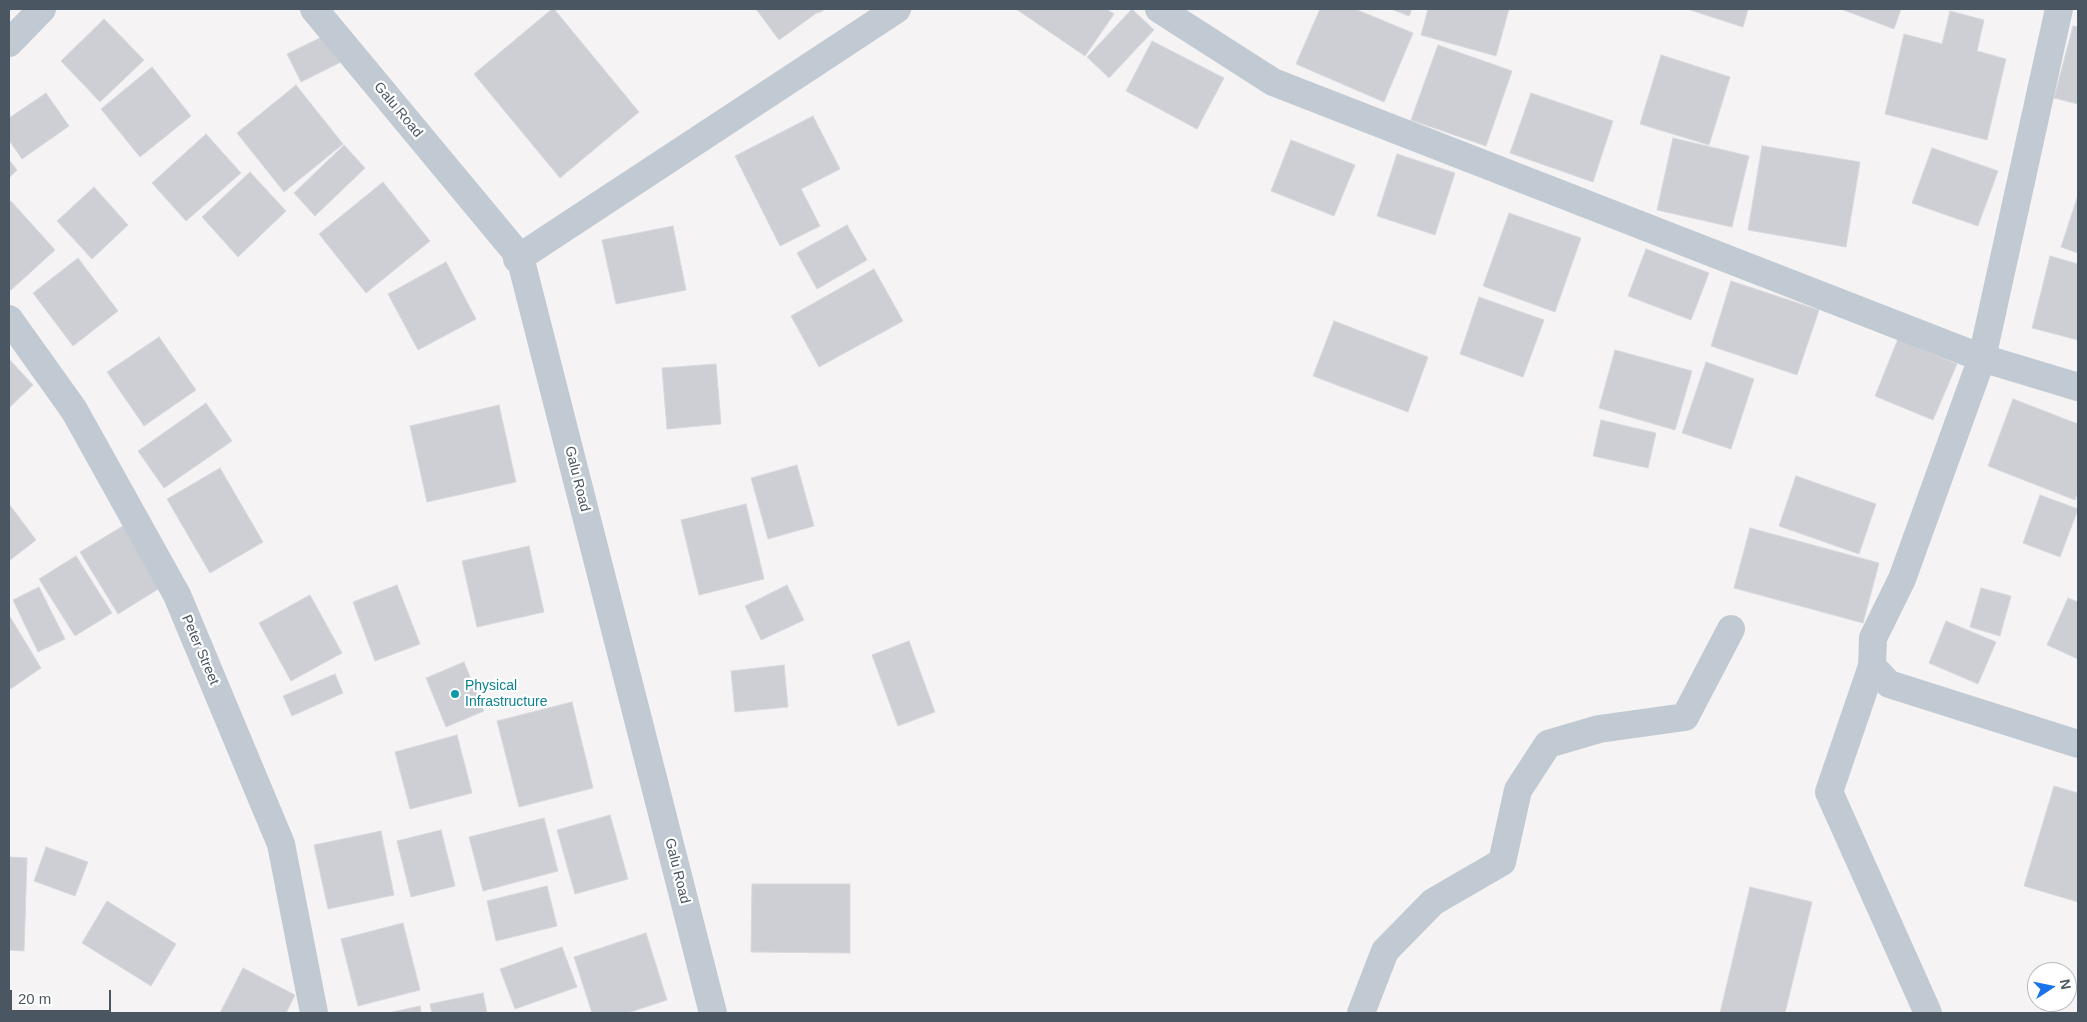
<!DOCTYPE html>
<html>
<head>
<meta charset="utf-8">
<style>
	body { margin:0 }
	#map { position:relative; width:2087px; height:1022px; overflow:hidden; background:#f5f3f3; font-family:Arial,sans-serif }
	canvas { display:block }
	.frame { position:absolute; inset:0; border:10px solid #4a5661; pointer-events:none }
	.north { position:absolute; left:2027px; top:962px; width:50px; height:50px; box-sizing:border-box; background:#fff; border:1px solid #b7bbc0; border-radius:50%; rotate:79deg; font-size:14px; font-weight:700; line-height:20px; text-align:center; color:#4a5661 }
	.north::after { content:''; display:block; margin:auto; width:18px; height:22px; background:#1a73e8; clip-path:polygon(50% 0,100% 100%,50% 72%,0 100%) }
	.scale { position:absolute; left:10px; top:990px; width:101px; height:22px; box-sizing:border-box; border:2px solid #4a5661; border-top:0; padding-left:6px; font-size:15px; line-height:18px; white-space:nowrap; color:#4a5661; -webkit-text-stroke:4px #fff; paint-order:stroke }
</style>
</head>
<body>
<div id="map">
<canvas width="2087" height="1022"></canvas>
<div class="frame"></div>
<div class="north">N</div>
<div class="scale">20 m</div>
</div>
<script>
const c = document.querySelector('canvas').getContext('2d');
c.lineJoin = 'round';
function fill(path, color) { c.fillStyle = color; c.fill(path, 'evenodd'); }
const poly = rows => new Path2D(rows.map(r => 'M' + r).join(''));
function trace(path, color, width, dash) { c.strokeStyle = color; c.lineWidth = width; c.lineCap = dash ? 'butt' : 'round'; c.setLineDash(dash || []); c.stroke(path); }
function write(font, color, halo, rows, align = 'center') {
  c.font = font + ' Arial,sans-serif'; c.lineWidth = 4.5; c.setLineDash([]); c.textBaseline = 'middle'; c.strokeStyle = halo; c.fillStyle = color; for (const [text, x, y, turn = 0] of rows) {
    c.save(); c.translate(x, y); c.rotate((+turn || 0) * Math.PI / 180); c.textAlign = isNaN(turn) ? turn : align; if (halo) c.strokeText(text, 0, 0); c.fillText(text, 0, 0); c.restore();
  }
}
const building = poly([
	[552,9,554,9,639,112,560,178,474,74,552,9],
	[756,9,825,9,819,13,818,12,779,40,756,9],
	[1016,9,1106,9,1114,14,1085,56,1016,9],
	[1132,9,1154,30,1109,78,1087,57,1132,9],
	[1320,9,1355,9,1413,33,1384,102,1296,64,1320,9],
	[1391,9,1412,9,1409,16,1391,9],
	[1428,9,1509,9,1496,56,1421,35,1428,9],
	[1687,9,1748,9,1743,27,1687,9],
	[1841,9,1901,9,1894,29,1841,9],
	[1950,11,1984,20,1977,51,2006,59,1987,140,1885,114,1904,34,1942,44,1950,11],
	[104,19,144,60,100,102,61,61,104,19],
	[2073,26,2078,27,2078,104,2054,98,2073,26],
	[328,34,341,62,301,82,287,54,328,34],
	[1152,41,1224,78,1197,129,1126,91,1152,41],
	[1438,45,1512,71,1486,146,1411,120,1438,45],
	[1661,55,1730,77,1709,145,1640,124,1661,55],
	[152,67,191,116,140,157,101,109,152,67],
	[296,85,343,144,284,192,237,133,296,85],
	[46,93,69,126,22,159,9,140,9,118,46,93],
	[1531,93,1613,121,1593,182,1510,153,1531,93],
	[813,116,840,169,801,189,820,226,780,246,735,156,813,116],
	[206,134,241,173,186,221,152,183,206,134],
	[1673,138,1749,156,1732,227,1657,210,1673,138],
	[1291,140,1355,165,1334,216,1271,191,1291,140],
	[344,145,365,168,315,216,294,193,344,145],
	[1762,146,1860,162,1846,247,1748,230,1762,146],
	[1932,148,1998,171,1978,226,1912,203,1932,148],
	[1397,154,1455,173,1435,235,1377,216,1397,154],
	[9,160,17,170,9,178,9,160],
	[250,172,286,211,238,257,202,217,250,172],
	[383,182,430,241,366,293,319,234,383,182],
	[94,187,128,225,92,259,57,221,94,187],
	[2078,195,2078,253,2061,247,2078,195],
	[11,201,55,250,11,290,9,288,9,203,11,201],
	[1509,213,1581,238,1555,312,1483,286,1509,213],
	[847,225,867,260,817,289,797,253,847,225],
	[673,226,686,290,616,304,602,240,673,226],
	[1646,249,1709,273,1691,320,1628,296,1646,249],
	[2050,256,2078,264,2078,340,2032,328,2050,256],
	[78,258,118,311,73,346,33,293,78,258],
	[446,262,476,319,418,350,388,294,446,262],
	[874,269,903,321,819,367,791,316,874,269],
	[1731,281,1819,310,1797,375,1711,346,1731,281],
	[1479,297,1544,320,1523,377,1460,354,1479,297],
	[1334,321,1428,357,1408,412,1313,376,1334,321],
	[159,337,196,390,144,426,107,372,159,337],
	[1898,339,1957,364,1933,420,1875,396,1898,339],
	[1615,350,1692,371,1675,430,1599,408,1615,350],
	[9,359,33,385,9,408,9,359],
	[1706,362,1754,379,1731,449,1682,433,1706,362],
	[716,364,721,424,667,429,662,368,716,364],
	[2013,399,2078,424,2078,492,2075,500,1988,466,2013,399],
	[206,403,232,441,164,488,138,451,206,403],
	[499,405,516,482,427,502,410,426,499,405],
	[1601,420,1656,433,1648,468,1593,456,1601,420],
	[797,465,814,526,768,539,751,478,797,465],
	[220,468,263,542,210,573,167,499,220,468],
	[1796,476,1876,504,1859,554,1779,526,1796,476],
	[2040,495,2078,509,2060,557,2023,543,2040,495],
	[9,504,36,540,9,561,9,504],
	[746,504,764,579,699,595,681,520,746,504],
	[123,526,160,588,118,614,80,552,123,526],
	[1750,528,1879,563,1863,623,1734,588,1750,528],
	[529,546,544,612,477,627,462,561,529,546],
	[76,556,112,613,75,636,39,579,76,556],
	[397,585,420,644,375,661,353,602,397,585],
	[787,585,804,620,761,640,745,606,787,585],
	[39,587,65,639,38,652,13,600,39,587],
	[1981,588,2011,596,2000,636,1970,627,1981,588],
	[310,595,342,653,291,681,259,623,310,595],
	[2068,598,2078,602,2078,659,2047,645,2068,598],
	[9,615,41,668,9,690,9,615],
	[1946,621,1996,642,1978,684,1929,663,1946,621],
	[909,641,935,712,898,726,872,655,909,641],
	[464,662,484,711,446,727,426,678,464,662],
	[784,665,788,707,735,712,731,671,784,665],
	[335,674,343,693,292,716,283,696,335,674],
	[572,702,593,788,519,807,497,721,572,702],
	[457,735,472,793,410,809,395,752,457,735],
	[2054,786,2078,793,2078,902,2024,886,2054,786],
	[610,815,628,879,575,894,557,830,610,815],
	[544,818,558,871,483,891,469,837,544,818],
	[441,830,455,886,411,897,397,841,441,830],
	[381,831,394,895,328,909,314,845,381,831],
	[46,847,88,862,75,896,34,881,46,847],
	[9,857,27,858,24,951,9,950,9,857],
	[752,884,850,884,850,953,751,952,752,884],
	[547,886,557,926,496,941,487,901,547,886],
	[1750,887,1812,902,1785,1013,1720,1013,1750,887],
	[107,901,176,944,151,986,82,943,107,901],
	[403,923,420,990,358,1006,341,939,403,923],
	[646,933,667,1000,627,1013,592,1013,574,957,646,933],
	[562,947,577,987,515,1009,500,969,562,947],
	[243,968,295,995,286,1013,220,1013,243,968],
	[483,993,487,1013,432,1013,430,1004,483,993],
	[420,1006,421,1013,388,1013,420,1006]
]);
const minor = poly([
	[314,9,520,257,713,1013],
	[1159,9,1273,82,1982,358,2059,9],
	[9,43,42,9],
	[517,259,897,9],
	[9,319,74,410,177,595,281,844,314,1013],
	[2078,387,1982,358,1902,579,1873,638,1872,666,1889,684,2078,744],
	[1872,666,1829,792,1928,1013],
	[1361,1013,1385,951,1433,902,1502,862,1518,790,1548,744,1599,729,1685,717,1731,629]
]);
const markers = [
	[455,694,5,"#0f9aa8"]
];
const streetNames = [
	["Galu Road",398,110,50],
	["Galu Road",577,479,76],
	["Peter Street",200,650,67],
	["Galu Road",677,871,76]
];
const cultureNames = [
	["Physical",465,686],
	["Infrastructure",465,702]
];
fill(building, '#cdcfd5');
trace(building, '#d7d9de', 1);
trace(minor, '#c1cad2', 28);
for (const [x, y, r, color] of markers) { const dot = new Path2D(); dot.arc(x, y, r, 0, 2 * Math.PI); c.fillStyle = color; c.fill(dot); trace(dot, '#fff', 2); }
write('14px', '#4a5661', '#fff', streetNames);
write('14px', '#0d838f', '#fff', cultureNames, 'left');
</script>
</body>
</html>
